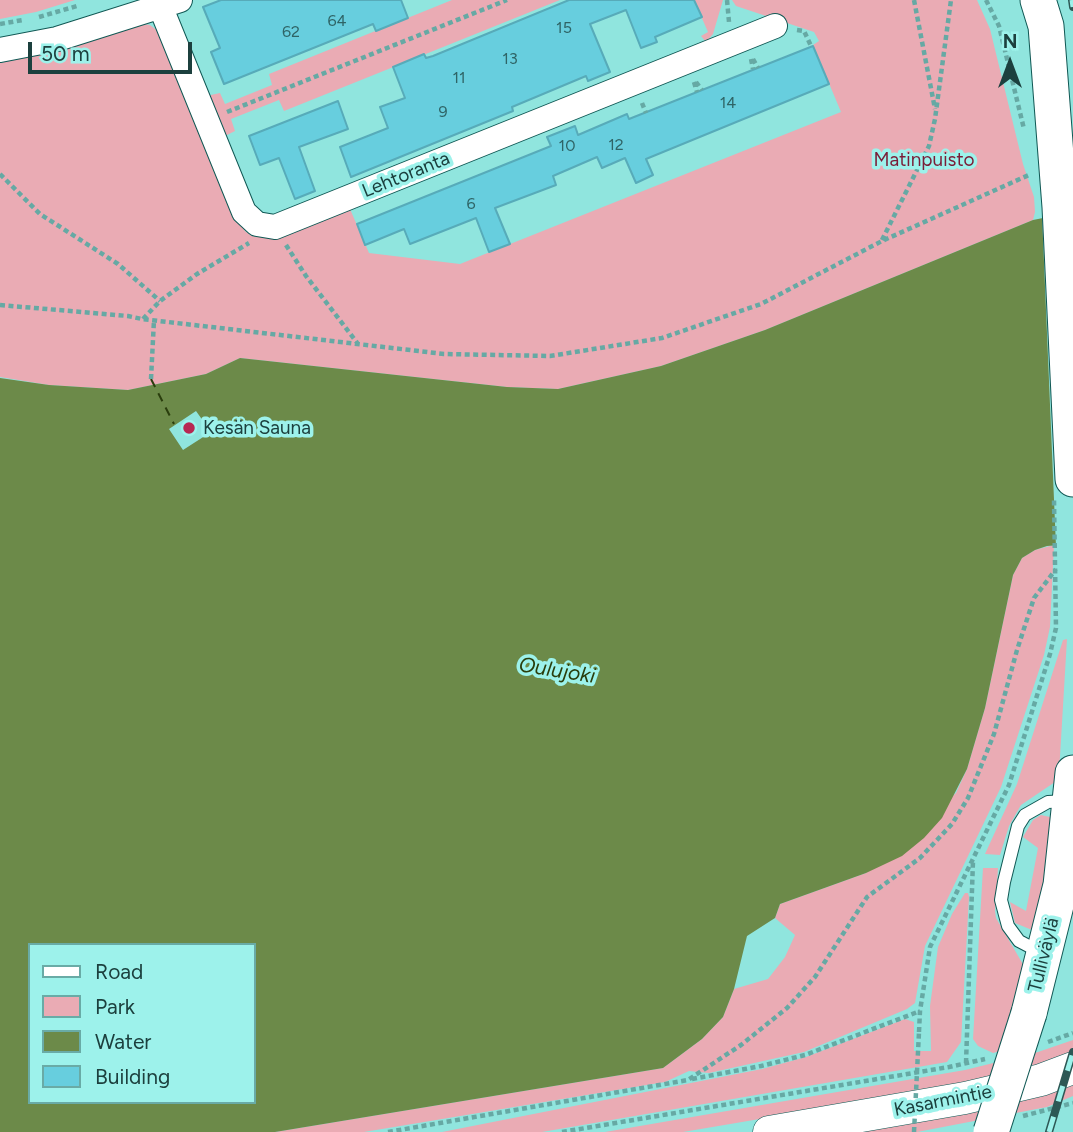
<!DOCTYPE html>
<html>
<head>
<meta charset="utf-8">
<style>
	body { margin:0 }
	#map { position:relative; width:1073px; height:1132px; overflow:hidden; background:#90e5de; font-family:Figtree,sans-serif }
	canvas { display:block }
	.legend { position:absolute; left:28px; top:943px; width:228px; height:161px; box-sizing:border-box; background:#9df2eb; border:2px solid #69aba6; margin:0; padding:9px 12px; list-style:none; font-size:21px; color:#1c403e }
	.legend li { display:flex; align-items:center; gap:14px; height:35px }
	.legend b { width:35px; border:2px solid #69aba6 }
	.north { position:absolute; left:975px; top:28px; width:70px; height:70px; -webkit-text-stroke:5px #9df2eb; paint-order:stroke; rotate:0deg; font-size:19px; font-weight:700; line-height:28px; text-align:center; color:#1c403e }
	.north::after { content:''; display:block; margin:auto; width:24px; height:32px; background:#1c403e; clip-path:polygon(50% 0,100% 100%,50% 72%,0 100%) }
	.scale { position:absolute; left:28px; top:42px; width:164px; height:32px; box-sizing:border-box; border:4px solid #1c403e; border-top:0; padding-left:9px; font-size:21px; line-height:24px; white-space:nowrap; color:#1c403e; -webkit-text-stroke:5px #9df2eb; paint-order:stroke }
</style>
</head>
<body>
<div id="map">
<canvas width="1073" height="1132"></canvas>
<ul class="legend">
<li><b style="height:9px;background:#fff"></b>Road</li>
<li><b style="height:19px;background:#eaabb4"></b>Park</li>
<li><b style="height:19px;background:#6c8a49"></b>Water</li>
<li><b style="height:19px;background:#67cede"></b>Building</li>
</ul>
<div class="north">N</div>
<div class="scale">50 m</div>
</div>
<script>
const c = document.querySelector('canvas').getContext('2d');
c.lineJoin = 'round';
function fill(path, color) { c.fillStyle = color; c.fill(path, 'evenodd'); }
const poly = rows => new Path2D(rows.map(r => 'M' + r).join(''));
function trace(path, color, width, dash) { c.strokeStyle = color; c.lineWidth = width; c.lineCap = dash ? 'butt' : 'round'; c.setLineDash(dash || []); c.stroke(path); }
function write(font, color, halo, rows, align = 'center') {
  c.font = font + ' Figtree,sans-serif'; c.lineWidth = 7; c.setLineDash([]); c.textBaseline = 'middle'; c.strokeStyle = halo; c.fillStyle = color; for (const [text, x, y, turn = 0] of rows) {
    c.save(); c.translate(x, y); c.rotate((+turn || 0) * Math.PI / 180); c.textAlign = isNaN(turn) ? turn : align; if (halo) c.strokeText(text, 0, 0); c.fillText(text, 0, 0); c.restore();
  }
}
const green = poly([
	[0,0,75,0,36,12,0,19],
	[452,0,560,0,284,111,279,100,231,119,235,131,227,135,223,134,209,98,211,95,220,93,225,104,272,85,269,74],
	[694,0,723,0,713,34,706,42,701,36,708,32],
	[732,0,977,0,990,29,1023,164,1034,197,1035,212,1033,220,765,330,661,366,558,389,507,387,240,358,206,374,128,390,49,385,0,377,0,63,60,50,144,24,150,25,158,31,234,215,245,231,252,236,263,237,350,209,369,253,460,264,841,112,813,45,819,41,814,32,736,6],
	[1054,545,1050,627,1044,655,1001,787,925,946,915,1003,907,1009,804,1052,709,1073,689,1071,665,1082,364,1132,275,1132,663,1068,702,1039,723,1017,734,989,768,979,785,957,795,935,775,918,780,904,866,873,956,793,967,769,985,708,1013,575,1022,558,1035,550],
	[1067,639,1059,773,1055,782,1021,805,1009,826,1000,855,985,854,1017,784,1063,640],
	[1041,815,1050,817,1053,821,1036,928,1032,930,1015,923,1010,902,1026,911,1038,848,1023,837,1033,820],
	[983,868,998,868,995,911,996,918,1024,966,1011,1048,993,1053,978,1046,973,1039],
	[965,893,968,893,969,897,961,1042,947,1062,542,1132,442,1132,762,1069,806,1057,905,1019,914,1022,914,1051,931,1051,930,1006,938,947,952,914],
	[1073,1040,1073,1053,1038,1067,966,1084,683,1132,605,1132,965,1070,1038,1052],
	[1073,1081,1073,1096,1047,1107,917,1132,850,1132]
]);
const water = poly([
	[1073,212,1073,544,1047,546,1035,550,1022,558,1013,575,985,708,967,769,942,818,924,838,902,856,866,873,780,904,775,918,747,936,734,989,723,1017,702,1039,663,1068,275,1132,0,1132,0,378,49,385,128,390,206,374,240,358,507,387,558,389,661,366,765,330,1033,220],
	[30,945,254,945,254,1102,30,1102]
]);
const pier = poly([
	[1060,211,1073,479,1073,547,1056,547,1042,215],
	[196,411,211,432,183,450,169,429]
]);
const ferry = poly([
	[151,379,174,424]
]);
const building = poly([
	[221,0,401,0,408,18,376,31,373,24,224,84,211,52,220,48,203,7,221,0],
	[569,0,694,0,702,17,655,37,657,42,641,48,626,10,590,24,610,72,588,81,586,76,512,107,513,111,351,177,340,147,388,128,380,107,405,98,393,67,424,54,426,58,433,56,569,0],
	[813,46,829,84,646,159,653,175,636,183,625,158,602,168,597,157,553,176,556,185,495,208,510,244,489,252,476,218,410,244,404,229,365,245,357,224,551,146,547,137,575,126,578,135,627,114,629,119,813,46],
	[338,101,348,129,299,147,315,191,295,199,279,158,260,165,249,136,338,101]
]);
const path = poly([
	[727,0,729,22],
	[914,0,935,109],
	[986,0,999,26,1024,129],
	[39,17,77,6],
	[0,24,23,20],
	[797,30,804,31,811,46],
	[751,59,753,69],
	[753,59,758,68],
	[694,82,697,92],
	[696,82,702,90],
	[642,103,646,113],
	[227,112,507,0],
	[0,174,40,214,118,264,160,301],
	[882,240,929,146,935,119,951,0],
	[286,245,306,276,358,344],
	[0,305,128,316,142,319,444,354,550,356,662,338,761,304,882,241,1031,174],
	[143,319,160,301,197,274,249,243],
	[151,379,154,320],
	[919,1032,920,1011,930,947,1009,785,1050,654,1056,628,1054,499],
	[1048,1042,1073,1033],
	[966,1063,973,861],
	[692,1079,761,1066,805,1055,920,1011],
	[1023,1116,1073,1103],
	[388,1132,688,1080,741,1045,787,1008,815,977,867,897,920,858,952,824,968,798,994,734,1017,650,1034,598,1056,569],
	[562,1132,949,1067,985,1059]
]);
const service = poly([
	[1042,953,1019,941,1008,926,1001,900,1004,882,1018,826,1025,815,1048,802,1066,801]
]);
const minor = poly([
	[161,8,244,212,257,224,275,227,775,26],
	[0,50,57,39,180,0]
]);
const tertiary = poly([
	[769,1132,965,1098,1041,1080,1073,1068]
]);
const secondary = poly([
	[1038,0,1046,26,1060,207,1073,479],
	[1029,1013,1061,885,1073,773]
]);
const rail = poly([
	[1072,0,1073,7],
	[1049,1132,1073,1052]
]);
const pathBridge = poly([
	[914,1132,919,1032]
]);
const secondaryBridge = poly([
	[991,1132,1029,1013]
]);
const markers = [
	[189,428,7,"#b72752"]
];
const numberNames = [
	["64",337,21],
	["15",564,28],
	["62",291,32],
	["13",510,59],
	["11",459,78],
	["14",728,103],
	["9",443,112],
	["12",616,145],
	["10",567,146],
	["6",471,204]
];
const parkNames = [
	["Matinpuisto",924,160]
];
const streetNames = [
	["Lehtoranta",406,175,-22],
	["Tulliväylä",1044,955,-76],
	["Kasarmintie",943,1101,-11]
];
const poiNames = [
	["Kesän Sauna",203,428]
];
const waterNames = [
	["Oulujoki",557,671,9]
];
fill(green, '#eaabb4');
fill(water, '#6c8a49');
fill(pier, '#90e5de');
trace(ferry, '#2a3e0d', 2, [9, 7]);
fill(building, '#67cede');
trace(building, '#57abb9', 2);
trace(service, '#105854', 14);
trace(minor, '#105854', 26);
trace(tertiary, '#105854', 33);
trace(secondary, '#105854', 37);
trace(path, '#66a9a4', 4.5, [5, 3.5]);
trace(service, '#fff', 12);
trace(minor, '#fff', 24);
trace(tertiary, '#fff', 32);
trace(secondary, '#fff', 35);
trace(rail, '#2d5855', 8);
trace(rail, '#9df2eb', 5, [16]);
trace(secondaryBridge, '#105854', 37, []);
trace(pathBridge, '#66a9a4', 4.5, [5, 3.5]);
trace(secondaryBridge, '#fff', 35);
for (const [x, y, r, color] of markers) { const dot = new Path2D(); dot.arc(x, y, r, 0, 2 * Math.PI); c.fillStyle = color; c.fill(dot); trace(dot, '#9df2eb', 2.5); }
write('16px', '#2f6466', null, numberNames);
write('19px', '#7a1d37', '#9df2eb', parkNames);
write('19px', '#1c403e', '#9df2eb', streetNames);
write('19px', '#1c403e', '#9df2eb', poiNames, 'left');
write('italic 21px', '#2a3e0d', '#9df2eb', waterNames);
</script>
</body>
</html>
